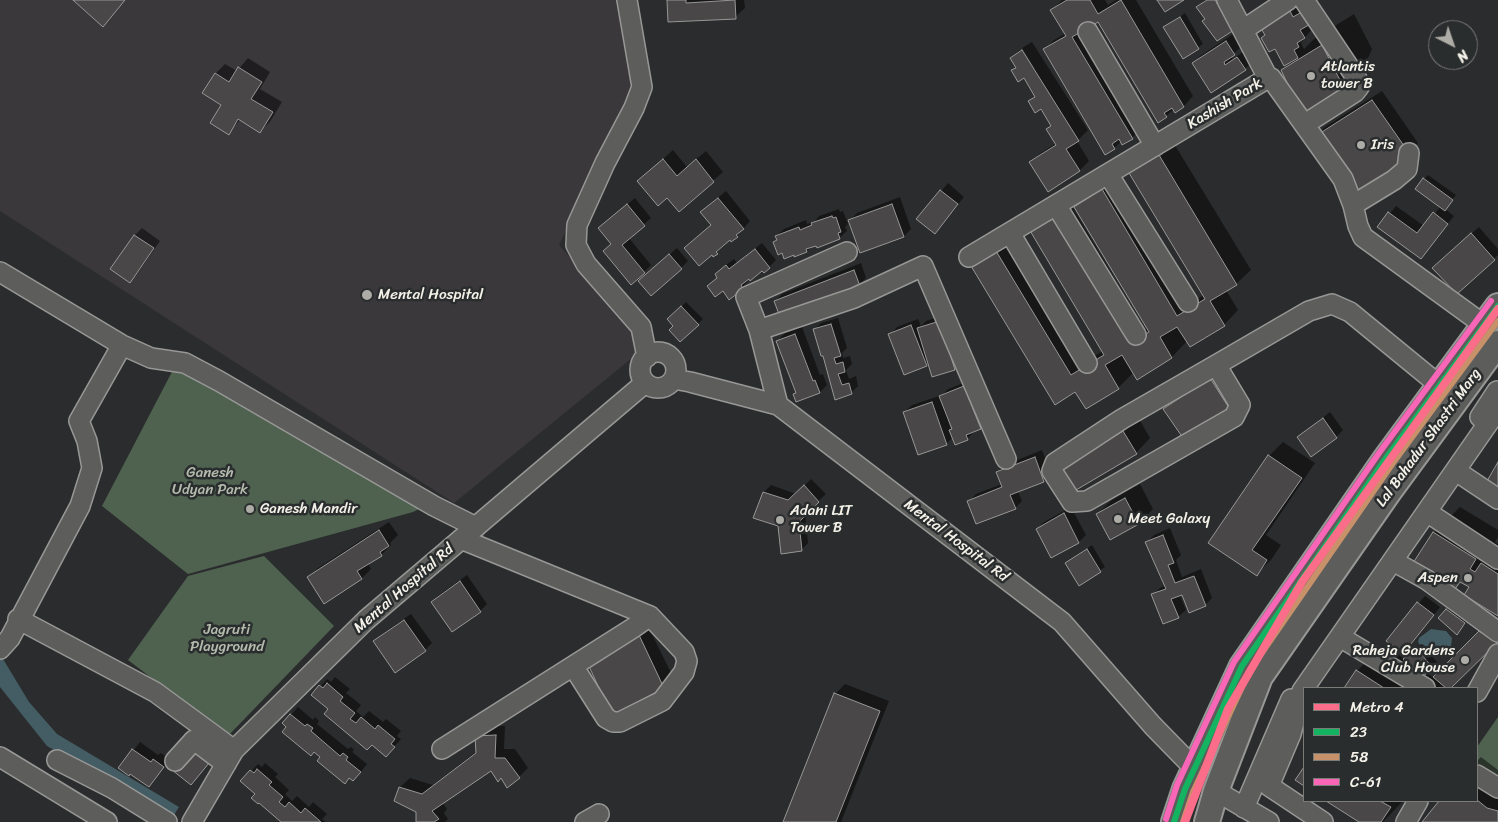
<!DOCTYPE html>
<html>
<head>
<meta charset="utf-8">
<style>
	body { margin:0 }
	#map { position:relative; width:1498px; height:822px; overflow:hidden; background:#2b2c2d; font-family:Sriracha,sans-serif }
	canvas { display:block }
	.legend { position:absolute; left:1303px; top:687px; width:175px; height:115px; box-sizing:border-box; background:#2a2d2e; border:1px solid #7b7b78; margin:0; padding:6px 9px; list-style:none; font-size:15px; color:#f4f1e8 }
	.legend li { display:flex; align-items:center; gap:10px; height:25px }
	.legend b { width:25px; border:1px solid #7b7b78 }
	.north { position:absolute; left:1428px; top:20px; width:50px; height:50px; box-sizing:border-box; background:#2a2d2e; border:1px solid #7b7b78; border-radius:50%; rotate:139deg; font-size:14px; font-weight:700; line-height:20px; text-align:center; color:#f4f1e8 }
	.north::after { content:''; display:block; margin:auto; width:18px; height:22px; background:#aeaca7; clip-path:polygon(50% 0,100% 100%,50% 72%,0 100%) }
</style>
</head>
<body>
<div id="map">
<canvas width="1498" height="822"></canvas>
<ul class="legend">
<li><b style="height:6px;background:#fb6d88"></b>Metro 4</li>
<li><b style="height:6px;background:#13b361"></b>23</li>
<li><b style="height:6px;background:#c7916a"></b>58</li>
<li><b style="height:6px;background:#fa66b7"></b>C-61</li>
</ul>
<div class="north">N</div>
</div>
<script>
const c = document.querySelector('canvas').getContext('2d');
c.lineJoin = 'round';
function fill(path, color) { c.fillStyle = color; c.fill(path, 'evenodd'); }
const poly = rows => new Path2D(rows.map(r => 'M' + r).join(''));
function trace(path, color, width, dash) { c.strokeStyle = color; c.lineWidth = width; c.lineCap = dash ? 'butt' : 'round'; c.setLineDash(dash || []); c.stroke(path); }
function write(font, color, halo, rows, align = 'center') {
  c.font = font + ' Sriracha,sans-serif'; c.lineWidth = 5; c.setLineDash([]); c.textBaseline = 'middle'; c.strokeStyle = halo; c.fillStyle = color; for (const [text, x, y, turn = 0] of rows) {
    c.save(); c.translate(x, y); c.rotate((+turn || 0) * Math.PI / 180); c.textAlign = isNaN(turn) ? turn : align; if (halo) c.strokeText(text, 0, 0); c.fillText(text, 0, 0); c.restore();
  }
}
const built = poly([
	[0,0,628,0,640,81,559,245,648,345,454,503,0,211]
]);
const green = poly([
	[175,366,425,506,413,512,188,574,102,506],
	[264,556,334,626,228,736,128,660,188,576],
	[1498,717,1498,782,1477,768,1477,747]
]);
const water = poly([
	[1431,629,1446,631,1452,638,1451,646,1446,650,1434,654,1426,649,1423,644,1420,645,1418,642,1419,638],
	[0,654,29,702,57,734,179,807,172,818,47,746,0,687]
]);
const shadow = poly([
	[668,0,744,0,745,8,735,17],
	[1062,0,1105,0,1108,5,1116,0,1136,0,1193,96,1184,106,1175,111,1174,109,1166,116,1098,20,1083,29,1141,128,1132,138,1122,141,1114,148,1044,50,1054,40,1066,33,1052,10],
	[1205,0,1226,0,1241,22,1206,19,1198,7],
	[1295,1,1311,30,1301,43,1304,49,1314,39,1354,14,1372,49,1365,65,1333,97,1282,71,1291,62,1275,47,1266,35],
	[1185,13,1203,44,1184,57,1165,27],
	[1233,34,1241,47,1231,56,1233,59,1244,51,1252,62,1245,69,1193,64,1200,56],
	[1032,42,1088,130,1077,141,1089,161,1080,170,1048,190,1031,162,1041,153,1056,143,1052,125,1041,108,1030,102,1036,96,1024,77,1013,70,1017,67,1011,58,1020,50,1033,70,1035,69,1022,48],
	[248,58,270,72,260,89,282,102,270,122,260,131,241,119,228,133,215,74,225,64,237,71],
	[1382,91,1418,143,1408,152,1315,137,1325,127],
	[1173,142,1251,270,1236,284,1226,290,1238,310,1224,325,1187,341,1172,357,1134,372,1118,388,1076,390,973,266,1011,238,1085,361,1103,351,1030,229,1068,200,1145,329,1148,328,1075,207,1089,192,1116,176,1192,302,1204,295,1131,174,1145,159],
	[673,150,687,167,706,151,723,172,679,210,667,197,639,181],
	[1428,175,1456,195,1445,209,1454,216,1420,258,1379,227,1396,206,1424,226,1441,206,1424,179],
	[948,183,964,197,935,232,918,219],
	[726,191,750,221,737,236,730,238,723,244,724,246,713,255,712,225,709,205],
	[900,197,911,229,904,236,861,251,850,220,857,213],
	[635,198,651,218,629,238,651,265,644,272,612,243,607,221],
	[839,209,840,212,843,211,848,224,845,227,847,231,839,238,816,244,807,251,775,242,778,239,776,236,784,229,806,220,807,224,815,221,819,216],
	[1479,227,1498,249,1498,255,1457,292,1440,261],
	[142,228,160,241,137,274,130,281,112,269,135,235],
	[762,243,776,260,769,267,763,269,749,280,742,288,730,298,718,277,723,267,734,259,737,263],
	[677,248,688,261,681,268,647,274],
	[861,263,866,278,859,285,775,301,782,294],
	[686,302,703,319,680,340,674,326,669,319],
	[947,314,962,362,955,369,929,362,926,365,890,335,897,327,918,319,921,326,926,321],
	[838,318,847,348,842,353,843,358,850,356,852,364,846,370,849,379,856,376,858,386,851,393,835,398,824,354,814,330,821,323],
	[802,327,820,375,823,374,827,385,820,392,797,400,794,394,797,392,777,342,784,334],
	[1225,365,1243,393,1229,407,1183,437,1165,409,1179,395],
	[971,380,987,421,980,428,974,430,974,432,967,439,953,437,946,444,904,412,912,405,939,396,940,397,948,389],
	[950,420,953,428,951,430,948,421],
	[1330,412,1343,430,1336,437,1298,437],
	[1138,417,1150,438,1136,453,1059,470],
	[1283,442,1315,463,1266,535,1281,545,1271,560,1256,574,1210,542,1269,456],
	[1042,450,1051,474,1044,481,1018,491,1022,501,1015,508,969,501,976,494,1002,484,997,472,1005,465],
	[811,479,826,494,805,514,808,543,801,550,779,525,764,492,771,485,796,494],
	[1140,484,1153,509,1139,523,1111,538,1097,514,1112,500],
	[1071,507,1086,535,1079,542,1051,556,1037,529,1044,522],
	[1460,507,1498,530,1498,537,1495,542,1498,544,1498,615,1471,587,1461,581,1455,587,1434,533],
	[389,522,398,535,390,543,391,545,381,555,368,563,371,569,362,578,324,602,308,578,318,568],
	[1170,528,1181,555,1176,560,1182,577,1201,569,1212,598,1205,605,1182,593,1179,594,1186,610,1178,617,1153,595,1160,588,1166,585,1147,542,1154,535],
	[1092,545,1105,567,1079,584,1066,563],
	[467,575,487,604,480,611,432,602,439,595],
	[1425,596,1440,607,1410,646,1388,641],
	[1452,605,1468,618,1457,633,1439,618],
	[411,614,432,643,425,650,375,641,382,634],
	[1487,625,1498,640,1450,688,1345,688,1357,671,1383,645,1405,659,1421,644,1437,662,1426,672,1434,678],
	[648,626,673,677,663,687,589,662],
	[335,677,350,689,346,693,361,705,356,711,363,717,369,711,383,722,386,719,401,731,397,736,401,739,393,748,330,709,313,695,327,679,331,682],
	[845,684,889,701,841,822,785,822,835,694],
	[298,707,313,720,315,717,319,721,317,724,348,749,351,747,354,750,352,752,367,764,360,773,350,777,345,782,322,757,284,723],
	[486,726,505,726,504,749,515,749,528,768,519,777,502,776,492,770,442,802,447,809,444,813,448,819,445,822,417,822,418,811,395,800,400,787,410,778,433,785,477,751,476,736],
	[140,742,158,755,161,753,170,759,149,786,130,773,120,768],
	[1481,757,1498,770,1498,822,1423,822,1440,801,1477,801,1477,761],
	[265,763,278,774,275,777,289,790,285,794,292,801,297,796,309,807,313,802,327,814,322,819,326,822,283,822,242,781,258,764,262,767],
	[1329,801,1403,801,1383,822,1362,822]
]);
const building = poly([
	[73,0,125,0,103,27,73,0],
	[667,0,686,0,686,3,735,0,736,19,668,22,667,0],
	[1067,0,1090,0,1098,14,1121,0,1184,107,1175,113,1172,108,1164,113,1167,117,1158,123,1098,22,1072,37,1133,139,1122,145,1119,139,1112,144,1115,149,1105,155,1043,49,1066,36,1050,10,1067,0],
	[1157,0,1184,0,1165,12,1157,0],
	[1207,0,1215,0,1234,30,1217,41,1202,21,1205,19,1196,7,1207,0],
	[1288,7,1293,17,1307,9,1314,22,1300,30,1305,38,1297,43,1299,47,1294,50,1298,58,1284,66,1275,49,1269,52,1261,38,1265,35,1258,24,1288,7],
	[1180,17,1199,49,1183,59,1163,27,1180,17],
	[1226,41,1235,55,1224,62,1225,65,1237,57,1246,70,1211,93,1192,63,1226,41],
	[1322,45,1341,82,1333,98,1302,114,1281,70,1322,45],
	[1022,50,1079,141,1066,149,1080,171,1048,192,1029,162,1056,145,1046,129,1051,126,1041,109,1035,113,1028,101,1035,97,1024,78,1018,82,1011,70,1016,68,1010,58,1022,50],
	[238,67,262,82,251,99,273,112,260,133,238,119,229,135,210,123,221,105,202,93,215,73,229,82,238,67],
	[1372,100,1409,153,1353,205,1314,137,1372,100],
	[1159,155,1237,285,1210,301,1225,326,1190,347,1177,327,1160,337,1172,358,1137,380,1122,355,1105,365,1119,389,1086,409,1075,392,1055,405,971,266,996,251,1071,375,1104,355,1029,229,1053,214,1130,343,1149,332,1074,207,1102,189,1177,316,1205,299,1129,173,1159,155],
	[663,159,677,176,696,159,714,182,679,212,667,198,658,206,637,181,663,159],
	[1423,178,1453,200,1445,211,1415,189,1423,178],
	[940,190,958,204,935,234,916,219,940,190],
	[718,198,744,229,736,235,738,237,731,242,730,240,716,252,718,254,713,257,712,255,699,266,684,248,711,225,700,212,718,198],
	[627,204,645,226,622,245,645,273,631,285,603,251,611,244,598,228,627,204],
	[892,204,904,237,860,253,848,220,892,204],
	[1388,212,1417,233,1433,212,1448,224,1421,259,1377,227,1388,212],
	[832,216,833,218,836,217,841,232,838,233,840,239,817,248,816,246,806,249,807,252,794,257,794,255,784,259,782,253,778,255,773,242,777,240,775,236,799,227,800,230,812,225,811,223,832,216],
	[1471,233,1495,260,1457,294,1432,268,1471,233],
	[134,235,154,248,130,283,110,269,134,235],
	[755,249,770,268,764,273,762,271,750,281,749,279,741,285,743,289,729,300,723,291,715,297,707,286,717,278,715,274,726,265,729,269,755,249],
	[669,254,682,269,651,296,638,281,669,254],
	[854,270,860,286,780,317,774,301,854,270],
	[681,306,699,325,680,342,669,330,673,326,667,319,681,306],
	[940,321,955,370,932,377,917,328,940,321],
	[831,324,841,356,834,358,836,364,843,362,845,372,838,374,842,385,849,383,852,394,835,400,823,356,821,356,813,329,831,324],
	[911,325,927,366,904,375,888,334,911,325],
	[795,334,813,381,815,380,820,393,796,402,793,394,796,393,776,341,795,334],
	[1210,378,1229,408,1183,438,1163,409,1210,378],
	[964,386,981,429,966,435,968,440,955,445,949,430,952,429,939,396,964,386],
	[932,402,947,445,918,455,903,412,932,402],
	[1323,418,1337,438,1311,457,1297,437,1323,418],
	[1123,431,1137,454,1071,493,1057,470,1123,431],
	[1268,455,1302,478,1252,550,1267,560,1257,576,1208,543,1268,455],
	[1035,457,1044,482,1010,495,1016,509,976,524,967,501,1002,487,996,472,1035,457],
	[1498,462,1498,487,1487,481,1498,462],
	[804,485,819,502,799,522,802,551,781,554,778,526,753,518,763,492,788,500,804,485],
	[1125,498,1139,524,1110,540,1096,514,1125,498],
	[1064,513,1079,543,1051,558,1036,529,1064,513],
	[379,530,389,546,380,552,382,556,357,571,362,579,324,604,307,577,379,530],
	[1433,532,1476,559,1470,569,1475,572,1481,563,1498,574,1498,616,1464,595,1469,587,1460,582,1455,589,1413,563,1433,532],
	[1163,535,1174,563,1168,565,1175,583,1194,576,1206,606,1189,613,1182,595,1171,599,1179,618,1163,624,1151,594,1166,589,1145,542,1163,535],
	[1087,549,1101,572,1079,586,1065,563,1087,549],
	[460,581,481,612,452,632,431,602,460,581],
	[1417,602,1434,615,1403,654,1386,641,1417,602],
	[1446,609,1465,623,1457,635,1438,618,1446,609],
	[404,620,426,651,395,673,373,641,404,620],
	[1479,631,1497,643,1451,688,1446,688,1433,677,1479,631],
	[639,635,664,688,612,716,587,662,639,635],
	[1416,648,1433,668,1420,679,1403,659,1416,648],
	[1356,670,1384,688,1344,688,1356,670],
	[327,683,343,697,340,701,355,713,350,719,356,723,361,717,375,729,378,725,395,739,391,744,395,747,386,757,372,745,367,750,324,714,328,709,311,695,319,685,323,688,327,683],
	[834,693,880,711,836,822,783,822,834,693],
	[290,714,305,726,307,724,313,728,311,731,340,756,343,753,348,757,346,760,361,772,353,781,349,778,345,784,317,761,320,757,314,752,311,756,282,732,286,727,282,723,290,714],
	[496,735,495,758,505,758,520,778,507,788,501,778,498,782,491,771,432,811,439,819,434,822,416,822,416,812,394,801,399,787,422,794,476,753,475,736,496,735],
	[195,742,214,757,191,785,172,770,195,742],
	[132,749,151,762,153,759,164,767,149,787,130,774,129,776,118,768,132,749],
	[1304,767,1304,786,1295,780,1304,767],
	[257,769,272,782,269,785,283,797,279,802,285,807,289,802,301,813,305,808,321,822,281,822,259,803,258,804,251,798,255,794,240,781,250,770,254,773,257,769],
	[1477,800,1487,808,1498,811,1498,822,1422,822,1439,801,1477,800],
	[1326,801,1380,801,1391,807,1381,822,1359,822,1326,801]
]);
const minor = poly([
	[627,0,642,87,634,108,605,163,577,225,576,245,586,264,641,327,647,357],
	[1227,0,1268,78],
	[1304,0,1357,79,1359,87,1355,92,1305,124],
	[1243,30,1288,0],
	[1088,32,1155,146],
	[1108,174,1188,302],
	[1056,205,1136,335],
	[1353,205,1394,180,1407,169,1409,153],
	[1010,233,1087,363],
	[969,257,1268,78,1271,78,1343,179,1353,205,1358,226,1363,237,1484,325],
	[0,272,122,345,151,358,185,363,219,381,434,506,476,527],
	[759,330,746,297,847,252],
	'640 370a18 18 0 1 1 36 0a18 18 0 1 1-36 0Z',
	[1216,365,1240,405,1234,417,1087,501,1072,502,1052,471,1055,463,1122,419,1216,365,1309,311,1332,304,1350,312,1439,385],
	[674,379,690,382,778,405,1062,622,1153,726,1195,769],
	[778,405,759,330,854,298,923,266,1006,459],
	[1480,417,1497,391],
	[1456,471,1498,499],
	[1427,512,1498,559],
	[1393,561,1427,580,1498,632],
	[18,619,155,692,234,750],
	[1340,637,1425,688],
	[0,649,10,638,80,506,92,468,87,441,79,421,122,345],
	[573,666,606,718,613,722,620,722,662,701,684,672,687,661,684,652,650,616],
	[1477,692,1498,654],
	[442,749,633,628,650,616,461,539],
	[0,757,107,822],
	[57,760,112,788,167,822],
	[175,761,194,740,226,764],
	[1477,775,1498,788],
	[1216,791,1269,822],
	[1244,808,1291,699],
	[192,822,234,750,366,620,645,383],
	[585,822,599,814],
	[1323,822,1269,786,1291,734,1302,691,1498,409],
	[1406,822,1418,801]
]);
const major = poly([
	[1174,822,1185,789,1242,666,1386,458,1498,306],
	[1207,822,1216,791,1260,677,1388,493,1498,343]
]);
const bus1 = poly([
	[1174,822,1185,789,1242,666,1386,458,1498,306]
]);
const bus2 = poly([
	[1183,822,1193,792,1250,670,1393,463,1498,321]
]);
const bus3 = poly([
	[1166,819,1177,785,1234,662,1379,453,1491,301]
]);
const metro1 = poly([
	[1185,822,1228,709,1302,582,1498,309]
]);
const markers = [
	[1311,76,5,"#aeaca7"],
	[1361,145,5,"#aeaca7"],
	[367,295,6,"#aeaca7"],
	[250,509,5,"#aeaca7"],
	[1118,519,5,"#aeaca7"],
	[780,520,5,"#aeaca7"],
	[1468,578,5,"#aeaca7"],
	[1465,660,5,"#aeaca7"]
];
const poiNames = [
	["Atlantis",1321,67],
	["tower B",1321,84],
	["Iris",1371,145],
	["Mental Hospital",378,295],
	["Ganesh Mandir",260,509],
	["Adani LIT",790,511],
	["Tower B",790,528],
	["Meet Galaxy",1128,519],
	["Aspen",1458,578,"right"],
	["Raheja Gardens",1455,651,"right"],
	["Club House",1455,668,"right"]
];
const streetNames = [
	["Kashish Park",1225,104,-31],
	["Lal Bahadur Shastri Marg",1429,438,-54],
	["Mental Hospital Rd",956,541,37],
	["Mental Hospital Rd",404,589,-41]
];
const parkNames = [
	["Ganesh",210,473],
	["Udyan Park",210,490],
	["Jagruti",227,630],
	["Playground",227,647]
];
fill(built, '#3b383b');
fill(green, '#4f6250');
fill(water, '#445d65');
fill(shadow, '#0007');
fill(building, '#494748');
trace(building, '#979796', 1);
trace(minor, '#979796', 22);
trace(major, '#979796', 28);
trace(minor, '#5d5d5c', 19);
trace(major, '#5d5d5c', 24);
trace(bus1, '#13b361', 6);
trace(bus2, '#c7916a', 6);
trace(bus3, '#fa66b7', 6);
trace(metro1, '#fb6d88', 8);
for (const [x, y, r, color] of markers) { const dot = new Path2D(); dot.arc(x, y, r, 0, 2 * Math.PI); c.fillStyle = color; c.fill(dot); trace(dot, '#2a2d2e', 2); }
write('15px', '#f4f1e8', '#2a2d2e', poiNames, 'left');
write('15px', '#f4f1e8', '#2a2d2e', streetNames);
write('15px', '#b4bbad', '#2a2d2e', parkNames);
</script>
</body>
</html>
